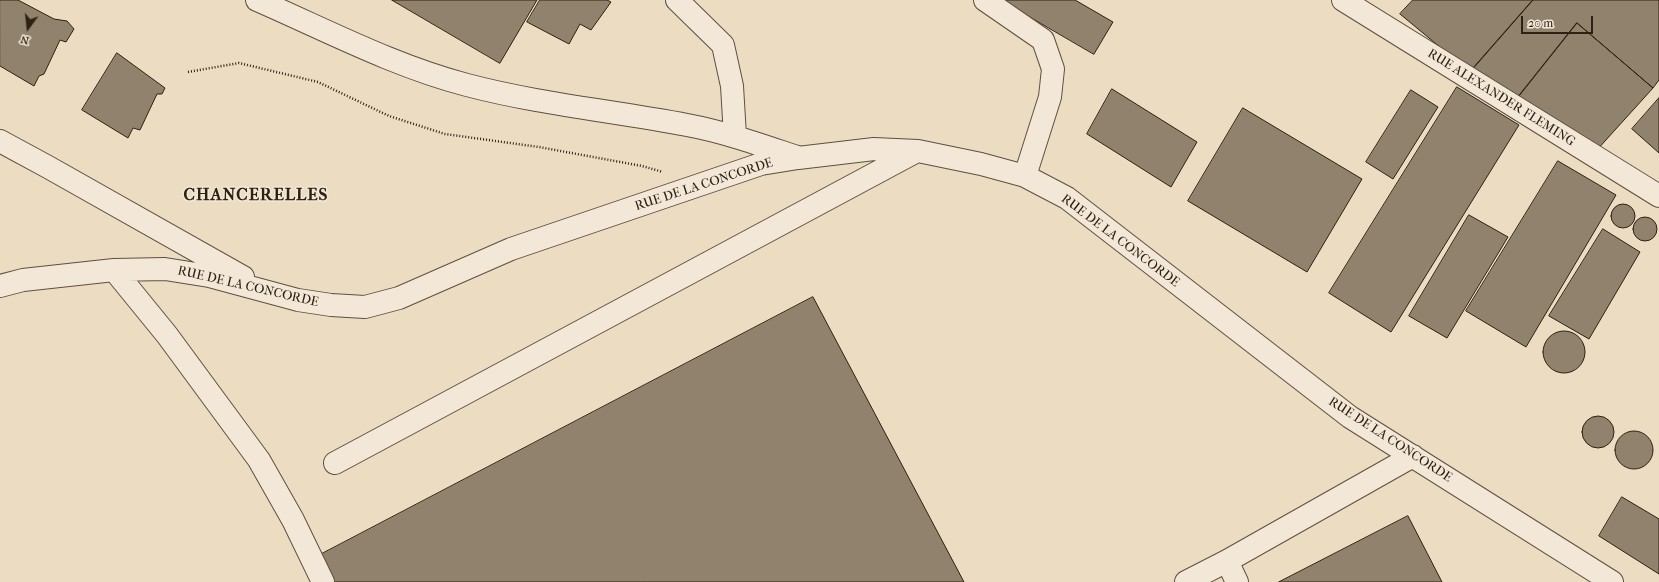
<!DOCTYPE html>
<html>
<head>
<meta charset="utf-8">
<style>
	body { margin:0 }
	#map { position:relative; width:1659px; height:582px; overflow:hidden; background:#ecdcc1; font-family:"IM FELL French Canon",serif }
	canvas { display:block }
	.north { position:absolute; left:8px; top:8px; width:40px; height:40px; -webkit-text-stroke:3px #f3e8d7; paint-order:stroke; rotate:195deg; font-size:11px; font-weight:700; line-height:16px; text-align:center; color:#2d2112 }
	.north::after { content:''; display:block; margin:auto; width:14px; height:18px; background:#2d2112; clip-path:polygon(50% 0,100% 100%,50% 72%,0 100%) }
	.scale { position:absolute; left:1521px; top:16px; width:72px; height:18px; box-sizing:border-box; border:2px solid #2d2112; border-top:0; padding-left:5px; font-size:12px; line-height:14px; white-space:nowrap; color:#2d2112; -webkit-text-stroke:3px #f3e8d7; paint-order:stroke }
</style>
</head>
<body>
<div id="map">
<canvas width="1659" height="582"></canvas>
<div class="north">N</div>
<div class="scale">20 m</div>
</div>
<script>
const g = document.querySelector('canvas').getContext('2d');
g.lineJoin = 'round';
function paint(path, color) {
  g.fillStyle = color;
  g.fill(path, 'evenodd');
}
function strokePath(path, color, width, dash) {
  g.strokeStyle = color;
  g.lineWidth = width;
  g.lineCap = dash ? 'butt' : 'round';
  g.setLineDash(dash || []);
  g.stroke(path);
}
function drawText(font, color, halo, rows, align = 'center') {
  g.font = font + ' "IM FELL French Canon",serif';
  g.lineWidth = 3;
  g.setLineDash([]);
  g.textBaseline = 'middle';
  g.strokeStyle = halo;
  g.fillStyle = color;
  for (const [text, x, y, turn = 0] of rows) {
    g.save();
    g.translate(x, y);
    g.rotate((+turn || 0) * Math.PI / 180);
    g.textAlign = isNaN(turn) ? turn : align;
    if (halo) g.strokeText(text, 0, 0);
    g.fillText(text, 0, 0);
    g.restore();
  }
}
const building = new Path2D(`
	M0,0H18L54,19L67,21L74,29L66,42L60,40L44,74L39,76L34,86L0,66Z
	M392,0H537L500,63Z
	M540,0H607L611,2L591,30L580,24L569,44L527,22Z
	M1001,0H1075L1113,22L1094,54Z
	M1413,0H1533L1470,72L1400,14Z
	M1533,0H1659V80L1653,88L1577,23L1515,101L1470,72Z
	M1577,23L1653,88L1596,151L1515,101Z
	M117,53L165,88L162,94H157L140,130L133,128L128,138L82,110Z
	M1457,87L1519,125L1391,332L1329,293Z
	M1112,89L1197,142L1171,187L1087,134Z
	M1411,90L1438,107L1393,179L1366,162Z
	M1659,98V153L1632,129Z
	M1243,108L1362,179L1307,272L1188,201Z
	M1558,161L1616,195L1526,347L1466,311Z
	M1611 216a12 12 0 1 1 24 0a12 12 0 1 1-24 0Z
	M1469,215L1508,237L1447,338L1409,316Z
	M1633 229a12 12 0 1 1 24 0a12 12 0 1 1-24 0Z
	M1603,229L1640,252L1589,339L1549,316Z
	M813,297L964,582H329L316,557Z
	M1543 352a21 21 0 1 1 42 0a21 21 0 1 1-42 0Z
	M1582 432a16 16 0 1 1 32 0a16 16 0 1 1-32 0Z
	M1615 450a19 19 0 1 1 38 0a19 19 0 1 1-38 0Z
	M1622,497L1659,519V574L1599,536Z
	M1408,516L1442,582H1279Z`);
const path = new Path2D(`
	M188,72L239,63L318,82L389,116L445,134L539,147L642,166L663,172`);
const minor = new Path2D(`
	M257,0C326,30 394,66 467,85C539,104 614,111 687,125C725,132 761,145 797,157
	M677,0L723,45L732,86L735,136
	M985,0L1043,40L1053,69L1050,97L1025,176
	M1343,0L1659,196
	M0,141L48,167L243,277
	M114,270L167,335L259,460L293,520L323,582
	M0,286L23,280L114,270L165,269L209,276L298,300L331,305L365,307L399,298L511,249L761,164L798,158L874,149L918,151L981,164L1025,176L1067,198L1350,417L1612,582
	M335,463L917,151
	M1227,561L1237,582
	M1186,582L1227,561L1413,456`);
const streetNames = [
	["RUE ALEXANDER FLEMING",1501,98,32],
	["RUE DE LA CONCORDE",704,185,-18],
	["RUE DE LA CONCORDE",1120,241,37],
	["RUE DE LA CONCORDE",248,287,13],
	["RUE DE LA CONCORDE",1390,440,33]
];
const districtNames = [
	["CHANCERELLES",256,196]
];
paint(building, '#90826d');
strokePath(building, '#2d2112', 1);
strokePath(minor, '#5d503e', 24);
strokePath(path, '#2d2112', 2.5, [1, 2]);
strokePath(minor, '#f3e8d7', 22);
drawText('13px', '#2d2112', '#f3e8d7', streetNames);
g.letterSpacing = '1px';
drawText('bold 17px', '#2d2112', '#f3e8d7', districtNames);
g.letterSpacing = '0px';
</script>
</body>
</html>
